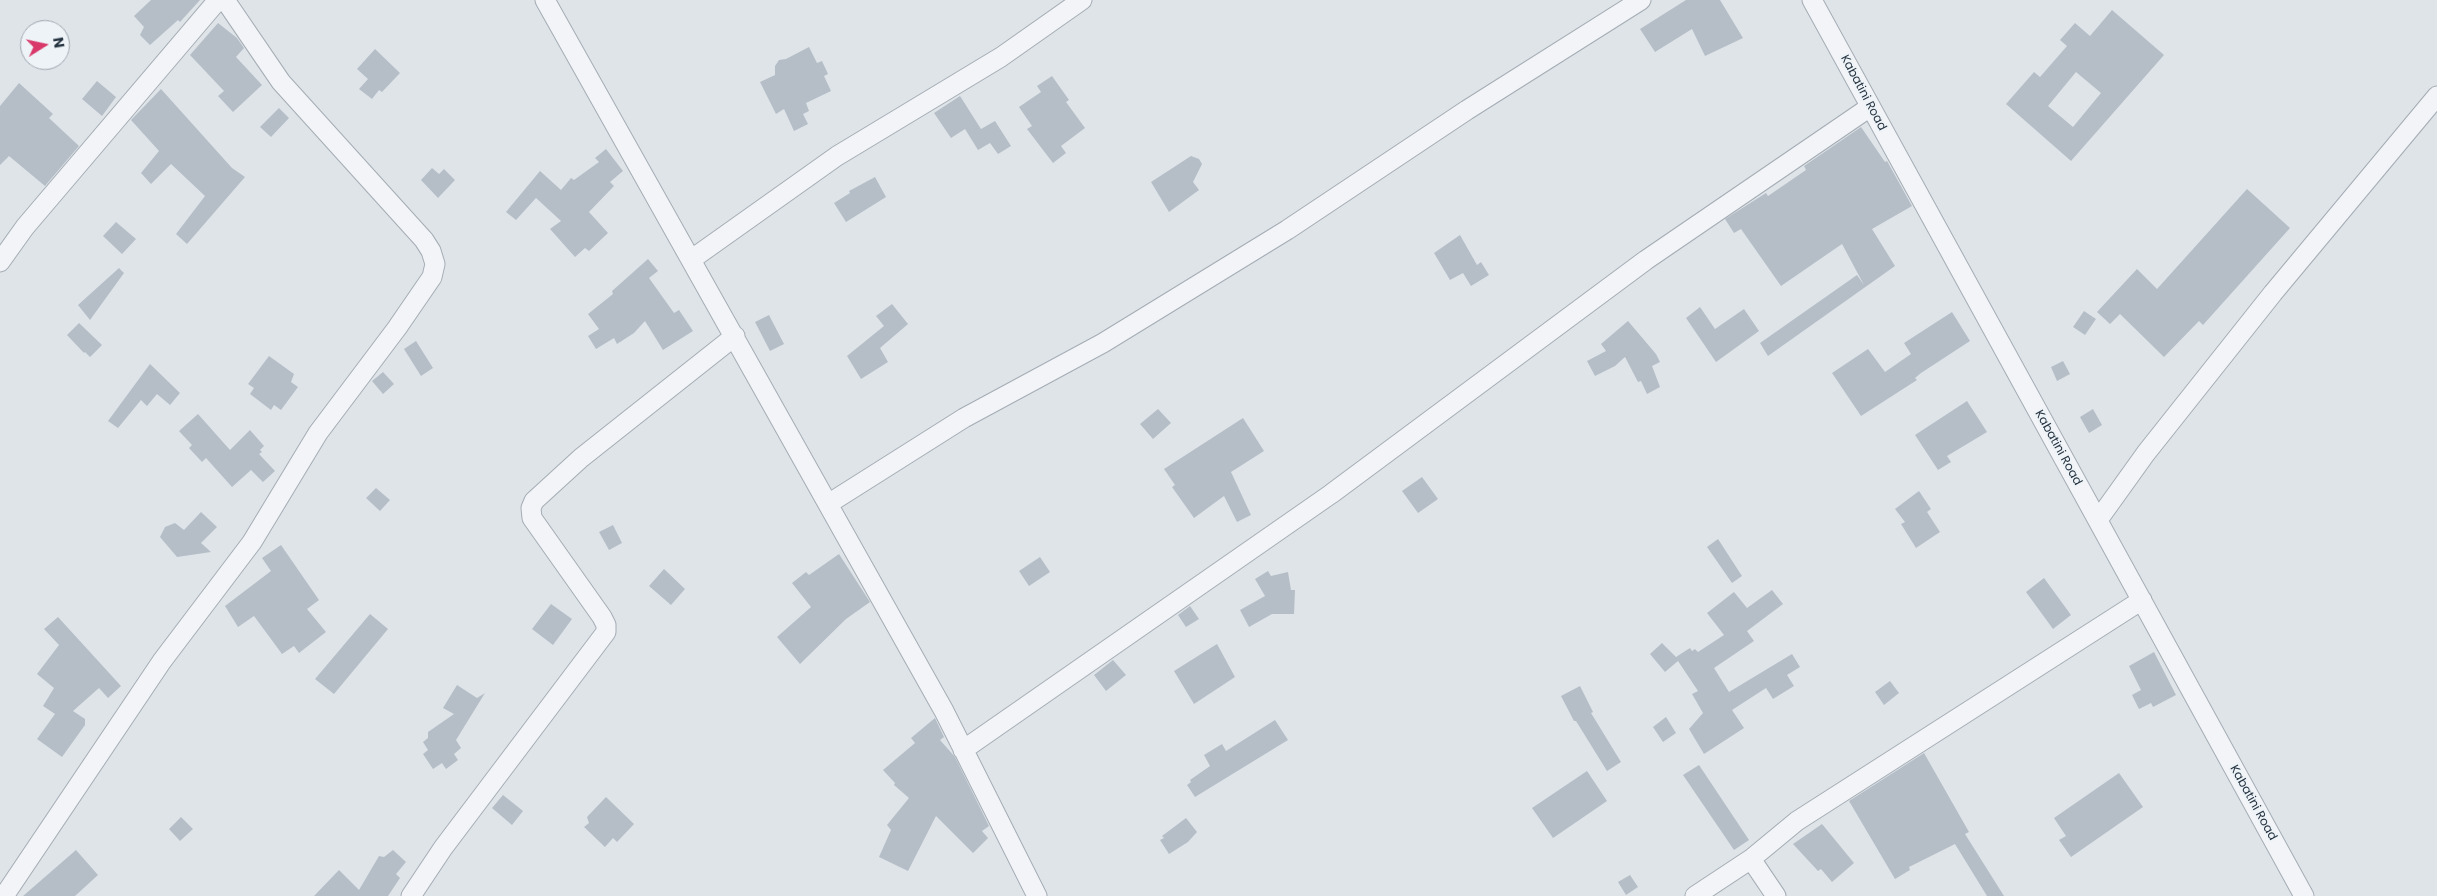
<!DOCTYPE html>
<html>
<head>
<meta charset="utf-8">
<style>
	body { margin:0 }
	#map { position:relative; width:2437px; height:896px; overflow:hidden; background:#dfe4e9; font-family:Poppins,sans-serif }
	canvas { display:block }
	.north { position:absolute; left:20px; top:20px; width:50px; height:50px; box-sizing:border-box; background:#eef3f7; border:1px solid #9ea7af; border-radius:50%; rotate:80deg; font-size:14px; font-weight:700; line-height:20px; text-align:center; color:#263442 }
	.north::after { content:''; display:block; margin:auto; width:18px; height:22px; background:#d9396a; clip-path:polygon(50% 0,100% 100%,50% 72%,0 100%) }
</style>
</head>
<body>
<div id="map">
<canvas width="2437" height="896"></canvas>
<div class="north">N</div>
</div>
<script>
const g = document.querySelector('canvas').getContext('2d');
g.lineJoin = 'round';
function paint(path, color) {
  g.fillStyle = color;
  g.fill(path, 'evenodd');
}
function strokePath(path, color, width, dash) {
  g.strokeStyle = color;
  g.lineWidth = width;
  g.lineCap = dash ? 'butt' : 'round';
  g.setLineDash(dash || []);
  g.stroke(path);
}
function drawText(font, color, halo, rows, align = 'center') {
  g.font = font + ' Poppins,sans-serif';
  g.lineWidth = 4;
  g.setLineDash([]);
  g.textBaseline = 'middle';
  g.strokeStyle = halo;
  g.fillStyle = color;
  for (const [text, x, y, turn = 0] of rows) {
    g.save();
    g.translate(x, y);
    g.rotate((+turn || 0) * Math.PI / 180);
    g.textAlign = isNaN(turn) ? turn : align;
    if (halo) g.strokeText(text, 0, 0);
    g.fillText(text, 0, 0);
    g.restore();
  }
}
const building = new Path2D(`
	M151,0H200L180,22L178,20L150,45L140,35L144,27L134,16Z
	M1686,0H1720L1743,38L1705,56L1692,29L1655,52L1640,29Z
	M2112,10L2164,55L2071,161L2006,104L2034,72L2040,77L2067,46L2060,40L2075,23L2090,36ZM2076,72L2101,93L2073,127L2048,106Z
	M218,23L237,38L244,48L236,57L262,85L233,112L218,96L224,91L190,55Z
	M809,47L817,63L822,61L828,74L824,76L831,91L806,103L809,111L803,114L808,124L794,131L784,109L776,114L760,82L775,75V66L779,60L786,59Z
	M375,49L400,73L382,92L379,90L372,99L359,89L368,79L357,69Z
	M1052,76L1069,100L1066,102L1085,128L1061,146L1066,153L1053,163L1027,129L1032,126L1019,107L1041,92L1037,86Z
	M97,81L116,97L102,116L82,99Z
	M19,83L53,114L49,118L79,146L45,186L9,156L0,165V106Z
	M161,89L232,168L245,177L187,244L176,234L205,196L171,164L151,184L141,173L159,151L131,120Z
	M960,96L981,129L995,121L1011,146L998,154L990,143L978,150L965,129L951,138L934,113Z
	M279,108L289,118L271,137L260,127Z
	M1861,127L1885,162L1887,161L1912,206L1872,229L1895,266L1768,356L1760,343L1857,275L1864,285L1842,244L1781,286L1741,229L1734,233L1725,219L1766,193L1768,196L1806,170L1804,166Z
	M606,149L623,171L610,182L614,186L589,212L608,233L589,251L585,248L575,257L550,229L561,221L536,198L516,220L506,212L540,171L561,190L571,178L574,180L599,162L595,158Z
	M1191,156L1199,159L1202,164L1193,182L1199,190L1169,212L1151,182Z
	M432,168L439,174L444,169L455,180L438,198L421,180Z
	M875,177L886,197L846,222L834,203L850,193L849,191Z
	M2247,189L2290,228L2203,325L2199,321L2164,357L2120,314L2110,324L2097,312L2137,269L2157,289Z
	M116,222L136,239L122,254L103,236Z
	M1460,235L1477,265L1481,262L1489,275L1471,286L1463,273L1450,280L1434,253Z
	M648,259L658,271L649,278L674,313L679,310L693,331L663,350L645,321L634,333L617,344L614,338L596,349L588,336L599,329L588,314L613,294L612,291Z
	M119,268L124,273L90,320L78,305Z
	M892,304L908,324L880,348L888,362L861,379L847,356L884,326L876,316Z
	M1700,307L1715,329L1744,309L1759,331L1716,362L1686,318Z
	M2084,311L2096,319L2085,335L2073,327Z
	M1952,312L1970,341L1921,373L1915,378L1917,380L1861,416L1832,373L1868,349L1885,372L1911,354L1904,343Z
	M769,315L784,344L770,351L755,322Z
	M1628,321L1656,354L1660,362L1652,366L1660,387L1647,394L1641,381L1638,382L1625,357L1615,366L1595,376L1587,361L1606,351L1601,344Z
	M79,323L102,345L90,357L85,352L84,353L67,335Z
	M416,341L433,368L421,376L404,349Z
	M269,356L294,374L291,382L298,387L281,410L274,405L271,410L250,394L254,388L248,384Z
	M2063,361L2070,374L2057,381L2051,367Z
	M150,364L180,393L170,405L157,394L147,406L141,400L118,428L108,421Z
	M383,372L394,384L383,394L372,381Z
	M1967,401L1987,432L1947,456L1951,462L1938,470L1915,435Z
	M1158,409L1171,423L1153,439L1140,424Z
	M2093,409L2102,425L2089,433L2080,417Z
	M198,414L230,450L250,430L264,446L260,450L262,452L259,454L275,471L263,482L251,470L232,487L206,458L202,462L189,448L192,445L179,431Z
	M1243,418L1264,451L1231,472L1251,515L1237,522L1224,496L1194,518L1172,487L1175,485L1164,469Z
	M1422,477L1438,499L1418,513L1402,491Z
	M376,488L390,500L380,511L366,498Z
	M1919,491L1931,509L1927,512L1940,532L1916,548L1901,524L1905,522L1895,509Z
	M201,512L217,527L201,543L211,552L177,557L160,537L165,527L175,523L184,530Z
	M613,525L622,543L609,550L599,532Z
	M1718,539L1742,576L1732,583L1707,547Z
	M281,545L319,600L307,609L326,632L299,653L294,646L282,654L254,616L238,627L225,606L271,571L262,558Z
	M839,554L870,602L846,619L800,664L777,637L811,607L792,583L806,572L809,575Z
	M1040,557L1050,572L1029,586L1019,571Z
	M664,569L685,589L671,605L649,586Z
	M1268,571L1271,576L1288,572L1291,590H1295L1294,614H1272L1249,627L1240,610L1265,596L1255,579Z
	M2044,578L2071,615L2053,629L2026,592Z
	M1772,590L1783,604L1747,631L1754,641L1714,668L1729,692L1792,654L1800,667L1787,675L1794,686L1773,699L1766,688L1732,710L1744,728L1704,754L1689,729L1703,713L1692,694L1698,691L1678,661L1665,672L1650,654L1662,643L1676,657L1690,648L1692,651L1695,649L1698,652L1724,635L1707,613L1734,592L1747,608Z
	M551,604L572,619L553,645L532,629Z
	M1190,606L1199,619L1186,627L1178,615Z
	M370,614L388,629L334,694L315,679Z
	M58,617L121,686L108,698L99,688L73,711L85,719V725L62,757L37,739L55,714L43,706L54,688L37,674L59,645L44,629Z
	M1217,644L1235,677L1194,704L1174,671Z
	M2154,652L2176,695L2153,707L2151,703L2139,709L2132,695L2141,690L2129,666Z
	M1113,660L1126,675L1106,691L1094,675Z
	M1890,681L1899,693L1884,705L1875,692Z
	M457,685L477,698L485,693L456,740L461,748L454,754L458,760L446,769L442,763L433,769L423,754L428,750L423,742L428,738V732L454,714L443,708Z
	M1580,686L1593,712L1591,713L1621,762L1607,771L1576,721H1574L1561,696Z
	M1666,717L1676,733L1663,742L1653,727Z
	M935,718L944,737L940,740L955,757L989,826L982,831L988,838L973,853L936,816L908,871L879,857L891,830L887,825L909,798L894,785L895,783L883,770L915,743L911,738Z
	M1275,720L1288,740L1195,797L1187,785L1191,782L1190,780L1210,766L1204,755L1222,744L1226,751Z
	M1924,753L1969,832L1965,834L2004,896H1987L1955,844L1909,867L1910,870L1895,879L1849,801Z
	M1699,765L1749,840L1734,850L1683,775Z
	M1587,771L1607,801L1553,838L1532,808Z
	M2119,773L2143,807L2071,857L2059,840L2066,836L2054,818Z
	M503,795L523,811L512,825L492,808Z
	M606,797L634,824L617,842L613,838L605,847L584,827L589,823L587,817Z
	M181,817L193,829L180,841L169,829Z
	M1186,818L1197,832L1188,842L1169,854L1160,840L1164,838L1162,836Z
	M1822,824L1854,863L1832,882L1821,869L1818,871L1793,844Z
	M76,850L98,875L75,896H23Z
	M393,850L406,862L396,874L400,878L388,896H314L339,870L359,890L379,856L384,857Z
	M1630,875L1638,887L1626,895L1618,882Z`);
const minor = new Path2D(`
	M545,0L944,711L1037,896
	M1812,0L2304,896
	M692,259L837,156L1001,57L1082,0
	M0,262L25,227L218,0
	M828,504L964,418L1103,343L1287,230L1467,110L1641,0
	M2098,520L2146,453L2273,293L2437,96
	M963,750L1331,494L1646,260L1870,107
	M1751,859L1776,896
	M4,896L162,661L252,542L318,433L397,328L432,277L435,264L431,251L424,240L281,82L225,0
	M411,896L443,848L606,632V625L602,617L532,518L531,508L534,501L581,458L735,336
	M1695,896L1751,859L1797,821L2142,600`);
const streetNames = [
	["Kabatini Road",1863,93,62],
	["Kabatini Road",2058,448,61],
	["Kabatini Road",2253,803,61]
];
paint(building, '#b5bec7');
strokePath(minor, '#a4acb4', 21);
strokePath(minor, '#f2f4f7', 19);
drawText('12px', '#263442', '#eef3f7', streetNames);
</script>
</body>
</html>
